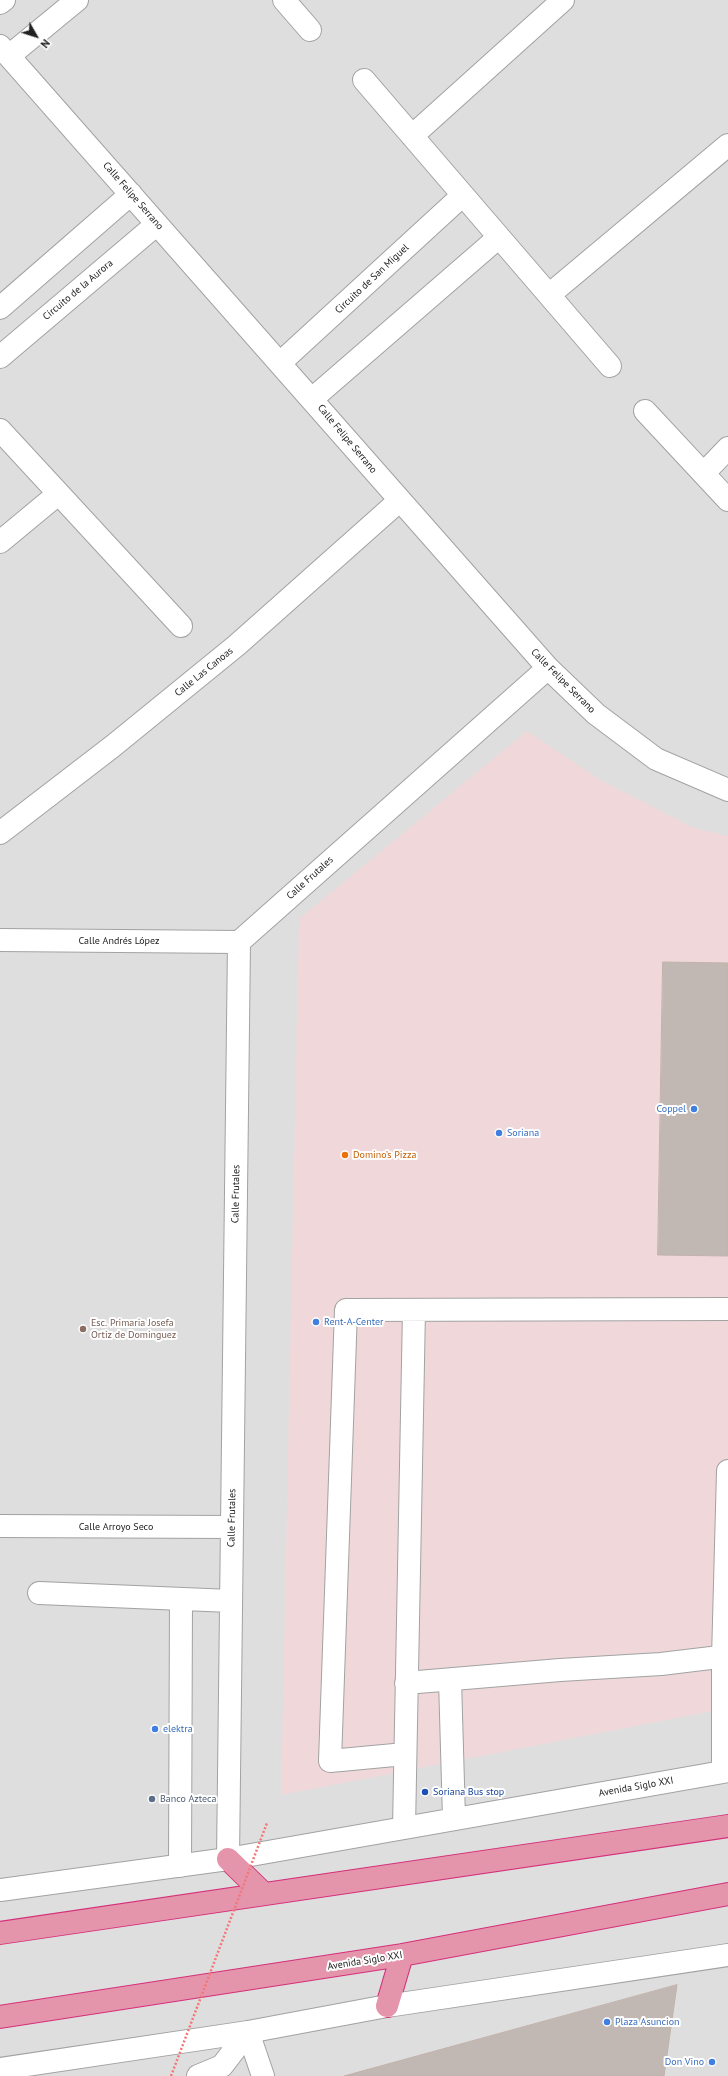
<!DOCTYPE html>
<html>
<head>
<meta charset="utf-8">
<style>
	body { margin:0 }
	#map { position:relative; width:728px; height:2076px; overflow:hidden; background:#f1ede8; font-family:"PT Sans",sans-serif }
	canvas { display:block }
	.north { position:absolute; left:16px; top:16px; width:40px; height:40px; -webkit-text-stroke:3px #fff; paint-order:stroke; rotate:129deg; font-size:11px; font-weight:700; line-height:16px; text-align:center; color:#212121 }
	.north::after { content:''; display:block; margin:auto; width:14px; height:18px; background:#212121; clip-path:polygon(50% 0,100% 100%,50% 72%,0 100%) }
</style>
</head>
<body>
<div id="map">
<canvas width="728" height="2076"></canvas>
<div class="north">N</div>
</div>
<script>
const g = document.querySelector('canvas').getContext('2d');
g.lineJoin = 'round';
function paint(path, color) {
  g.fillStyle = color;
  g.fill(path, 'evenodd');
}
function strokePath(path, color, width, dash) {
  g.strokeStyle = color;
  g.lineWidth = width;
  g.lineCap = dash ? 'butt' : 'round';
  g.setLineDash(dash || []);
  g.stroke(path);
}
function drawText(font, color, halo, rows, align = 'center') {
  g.font = font + ' "PT Sans",sans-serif';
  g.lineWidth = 4;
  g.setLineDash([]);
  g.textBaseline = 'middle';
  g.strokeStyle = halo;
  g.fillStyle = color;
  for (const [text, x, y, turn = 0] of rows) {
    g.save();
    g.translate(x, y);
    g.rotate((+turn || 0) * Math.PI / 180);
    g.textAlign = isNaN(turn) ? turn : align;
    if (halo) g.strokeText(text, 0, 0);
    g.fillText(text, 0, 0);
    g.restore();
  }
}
const residential = new Path2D(`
	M0,0H728V2076H0Z`);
const commercial = new Path2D(`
	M527,731L602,781L694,828L728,836V1708L281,1795L299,919Z`);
const building = new Path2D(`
	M663,962L728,963V1256L658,1255Z
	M677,1985L664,2076H344L406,2059Z`);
const minor = new Path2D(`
	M284,0L310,30
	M0,3L4,0
	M0,46L548,668L596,714L656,759L728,790
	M9,56L77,0
	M364,80L610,366
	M412,136L563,0
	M549,295L728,145
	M0,308L131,194
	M0,357L157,224
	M280,363L463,195
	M312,399L499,237
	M645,411L728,500
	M0,430L181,626
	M704,473L728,448
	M0,542L58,494
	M0,833L113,746L237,645L399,501
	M0,940L239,942
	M0,1526L232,1527
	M39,1593L231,1601
	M450,1680L454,1818
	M406,1683L560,1670L661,1664L728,1656
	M405,1754L330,1761L346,1310L728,1309
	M723,1772V1658L728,1471
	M404,1828L414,1310
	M228,1859L239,942L548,668
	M180,1866L181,1599
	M0,1890L228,1859L728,1771
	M248,2032L263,2076
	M0,2069L248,2032L387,2006L728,1955
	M198,2076L222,2066L248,2032`);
const highway = new Path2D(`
	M228,1859L264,1894
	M0,1933L728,1826
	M387,2006L402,1955
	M0,2017L402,1955L728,1894`);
const pathBridge = new Path2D(`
	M171,2076L267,1823`);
const markers = [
	[694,1109,4,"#3f7fe0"],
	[499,1133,4,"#3f7fe0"],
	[345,1155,4,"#e8710a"],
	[316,1322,4,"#3f7fe0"],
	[83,1329,4,"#8d6e63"],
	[155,1729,4,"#3f7fe0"],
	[425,1792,4,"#1a4fb4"],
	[152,1799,4,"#5c6f8a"],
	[607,2022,4,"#3f7fe0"],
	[712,2062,4,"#3f7fe0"]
];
const streetNames = [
	["Calle Felipe Serrano",133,196,49],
	["Circuito de San Miguel",372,279,-43],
	["Circuito de la Aurora",78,290,-40],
	["Calle Felipe Serrano",347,439,50],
	["Calle Las Canoas",204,672,-39],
	["Calle Felipe Serrano",563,681,45],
	["Calle Frutales",310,878,-42],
	["Calle Andrés López",119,941],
	["Calle Frutales",236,1194,-89],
	["Calle Frutales",232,1518,-89],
	["Calle Arroyo Seco",116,1527],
	["Avenida Siglo XXI",636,1787,-10],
	["Avenida Siglo XXI",365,1961,-9]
];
const shopNames = [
	["Coppel",686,1109,"right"],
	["Soriana",507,1133],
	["Rent-A-Center",324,1322],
	["elektra",163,1729],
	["Plaza Asuncion",615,2022],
	["Don Vino",704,2062,"right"]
];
const foodNames = [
	["Domino’s Pizza",353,1155]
];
const educationNames = [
	["Esc. Primaria Josefa",91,1323],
	["Ortiz de Dominguez",91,1335]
];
const transitNames = [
	["Soriana Bus stop",433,1792]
];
const serviceNames = [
	["Banco Azteca",160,1799]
];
paint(residential, '#dfdede');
paint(commercial, '#f0d8da');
paint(building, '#c1b8b4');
strokePath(building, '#c2b2ab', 1);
strokePath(minor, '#a2a2a2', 24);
strokePath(highway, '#d43079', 24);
strokePath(minor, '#fff', 22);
strokePath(highway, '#e494ab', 22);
strokePath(pathBridge, '#f47676', 2.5, [2, 2]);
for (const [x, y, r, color] of markers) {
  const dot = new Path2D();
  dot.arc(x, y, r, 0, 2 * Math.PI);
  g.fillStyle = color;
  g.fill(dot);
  strokePath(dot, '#fff', 1.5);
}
drawText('10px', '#212121', '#fff', streetNames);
drawText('10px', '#366cbe', '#fff', shopNames, 'left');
drawText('10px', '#c56008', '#fff', foodNames, 'left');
drawText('10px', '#785e54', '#fff', educationNames, 'left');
drawText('10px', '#164399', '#fff', transitNames, 'left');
drawText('10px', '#4e5e75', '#fff', serviceNames, 'left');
</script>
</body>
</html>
